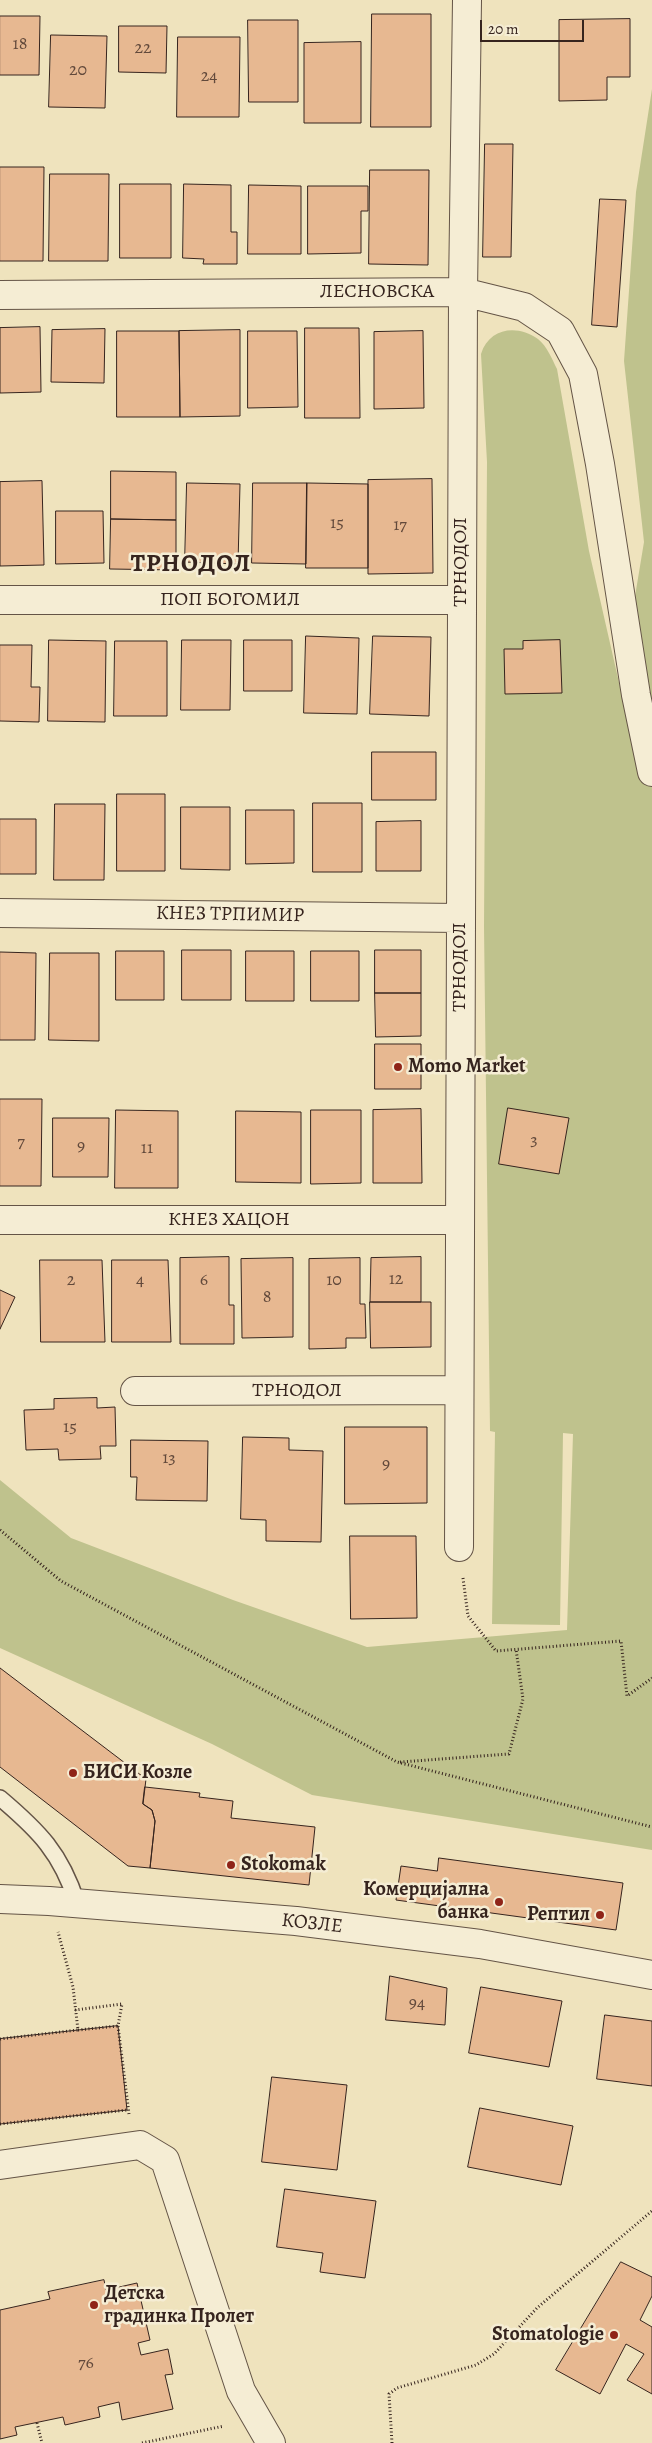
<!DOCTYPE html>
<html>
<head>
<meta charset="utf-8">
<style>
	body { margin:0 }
	#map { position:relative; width:652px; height:2443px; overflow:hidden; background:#efe3bd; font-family:Alegreya,serif }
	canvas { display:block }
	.scale { position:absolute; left:480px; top:20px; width:104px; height:22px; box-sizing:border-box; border:2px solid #36241e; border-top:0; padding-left:6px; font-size:15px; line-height:18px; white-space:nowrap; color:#36241e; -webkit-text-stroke:4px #f5edd4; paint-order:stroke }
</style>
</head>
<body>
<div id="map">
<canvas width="652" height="2443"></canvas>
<div class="scale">20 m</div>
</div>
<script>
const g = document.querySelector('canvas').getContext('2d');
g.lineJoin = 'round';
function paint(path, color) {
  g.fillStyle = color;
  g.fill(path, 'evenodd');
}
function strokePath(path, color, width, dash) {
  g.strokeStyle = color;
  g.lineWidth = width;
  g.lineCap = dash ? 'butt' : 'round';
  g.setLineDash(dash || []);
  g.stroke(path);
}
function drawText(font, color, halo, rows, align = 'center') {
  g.font = font + ' Alegreya,serif';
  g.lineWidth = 5;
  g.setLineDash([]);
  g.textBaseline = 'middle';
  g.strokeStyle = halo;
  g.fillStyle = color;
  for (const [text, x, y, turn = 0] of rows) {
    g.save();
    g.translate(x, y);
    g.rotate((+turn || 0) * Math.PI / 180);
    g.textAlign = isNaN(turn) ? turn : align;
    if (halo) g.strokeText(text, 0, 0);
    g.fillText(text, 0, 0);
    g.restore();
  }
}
const green = new Path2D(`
	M652,89V1850L312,1795L212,1744L0,1648V1480L71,1538L233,1600L367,1647L567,1630L573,1434L563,1433L560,1625L492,1624L495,1432L490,1431L484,926L487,462L481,354C489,328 517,324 538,339C547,346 552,359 557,369L589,551L620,687L644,542L624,361L636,192Z`);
const building = new Path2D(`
	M372,14H431V127H371Z
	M0,16H40L39,75H0Z
	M630,19V77H607V100L559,101V20Z
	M248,20H298V102H249Z
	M119,26H167L166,73L119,72Z
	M51,35L107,36L105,108L49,107Z
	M178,37H240L239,117H177Z
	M361,42V123H304V43Z
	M485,144H513L511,257H483Z
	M0,167H44L43,261H0Z
	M370,170H429L428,265L369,264Z
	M50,174H109L108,261H49Z
	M120,184H171V258H120Z
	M184,184L231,185V232H237V264H203L204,259L183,258Z
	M249,185L301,186V254H248Z
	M308,186H368V211H361V253L308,254Z
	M600,199L626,200L617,327L592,325Z
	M40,327L41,392L0,393V328Z
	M305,328H359L360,418H305Z
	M105,329L104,383L51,382L52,330Z
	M240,330V416L180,417L179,331Z
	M117,331H179L180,417H117Z
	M248,331H297L298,407L248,408Z
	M423,331L424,408L374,409V332Z
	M111,471L176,472V520L111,519Z
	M432,479L433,573L368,574V480Z
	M42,481L44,565L0,566V482Z
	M187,483L240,484L238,564L185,562Z
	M253,483H307L306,564L252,563Z
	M307,483L368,484V568H306Z
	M56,511H103L104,563L56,564Z
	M111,519L176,520V570L110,569Z
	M306,636L359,638L357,714L304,713Z
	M373,636L431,637L429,716L370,714Z
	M49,640L106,641L105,722L48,721Z
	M182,640H231L230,710H181Z
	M244,640H292V691H244Z
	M560,640L562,693L505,694L504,649H523V641Z
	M115,641H167V716H114Z
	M0,645H32L31,687H40L39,722L0,721Z
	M372,752H436V800H372Z
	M117,794H165V871H117Z
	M313,803H362V872H313Z
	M55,804H105L104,880H54Z
	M181,807H230V870L181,869Z
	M246,810H294V863L246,864Z
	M0,819H36V874H0Z
	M421,821V871H376V822Z
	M182,950H231V1000H182Z
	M375,950H421V993H375Z
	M116,951H164V1000H116Z
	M246,951H294V1001H246Z
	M311,951H359V1001H311Z
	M0,952L36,953L35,1040H0Z
	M50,953H99V1041L49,1040Z
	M375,993H421V1036L376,1037Z
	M375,1044H421V1089H375Z
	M0,1099H42L41,1186H0Z
	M508,1108L569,1118L559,1174L499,1164Z
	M421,1109L422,1183H373V1110Z
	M116,1110L178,1111V1188H115Z
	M311,1110H361V1183L311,1184Z
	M236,1111L301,1112V1183L236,1182Z
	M53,1118H109L108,1177H53Z
	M229,1257V1305H234V1344H180V1258Z
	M421,1257V1302H370L371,1258Z
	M293,1258V1337L242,1338L241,1259Z
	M360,1258V1304H365L366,1338H346V1348L309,1349V1259Z
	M40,1260H102L105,1342H41Z
	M112,1260H168L171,1342H112Z
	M0,1290L15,1297L0,1329Z
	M370,1302H431V1347L371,1348Z
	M97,1398V1408L115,1407L116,1446H100L101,1459L59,1460L58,1449L26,1450L24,1410L54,1409V1399Z
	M345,1427H427V1503L345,1504Z
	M243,1437L289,1438V1450L323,1451L321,1542L266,1541V1520L241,1519Z
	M131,1440L208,1441L207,1501L136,1500L137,1477H131Z
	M350,1536H416L417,1618L351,1619Z
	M0,1668L146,1779L143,1804L152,1810L155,1821L150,1868L128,1866L0,1767Z
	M145,1787L200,1793L199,1797L233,1801L231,1818L315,1827L309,1885L150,1868L155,1821L152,1810L143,1804Z
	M439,1858L623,1883L616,1930L396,1900L401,1866L437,1871Z
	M390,1976L447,1988L445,2025L386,2020Z
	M481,1987L562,2001L549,2067L469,2053Z
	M605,2015L652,2021V2086L597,2079Z
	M118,2026L127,2110L0,2124V2039Z
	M272,2077L347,2085L337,2170L262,2162Z
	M480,2108L573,2126L561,2185L468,2167Z
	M285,2189L376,2201L365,2278L320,2272L323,2253L277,2247Z
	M621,2262L652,2277V2296L640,2320L652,2327V2394L627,2380L644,2354L626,2344L600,2394L556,2370Z
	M104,2280L106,2290L137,2283L150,2340L138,2343L141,2355L168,2349L173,2374L165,2375L173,2409L122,2420L119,2402L98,2407L100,2417L65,2425L63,2417L15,2427L17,2435L0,2439V2310L50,2299L48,2292Z`);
const path = new Path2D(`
	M0,1530L61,1581L397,1762L652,1827
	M463,1578L468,1616L496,1651L621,1641L627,1696L652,1678
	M400,1762L509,1754L523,1699L516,1649
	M75,2010L122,2004L118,2026L129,2114
	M78,2030L118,2026
	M0,2039L78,2030L73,1987L58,1932
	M0,2124L127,2110
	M37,2423L42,2443
	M142,2443L224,2426
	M392,2443L389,2394L397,2388L476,2365L494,2354L537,2308L652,2211`);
const service = new Path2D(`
	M0,1798C39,1831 61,1853 77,1903`);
const minor = new Path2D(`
	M0,295L463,292L467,0
	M0,600H461
	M0,913L460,918
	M0,1220H459
	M135,1391L459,1390
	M459,1547L463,292L524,307L560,331L583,374L600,464L636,695L652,772
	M0,1899L49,1901L296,1921L480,1944L652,1975
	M0,2165L140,2145L165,2160L241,2391L271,2443`);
const markers = [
	[398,1067,5,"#8f2418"],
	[73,1773,5,"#8f2418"],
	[231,1865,5,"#8f2418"],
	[499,1902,5,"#8f2418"],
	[600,1915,5,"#8f2418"],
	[94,2305,5,"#8f2418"],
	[614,2335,5,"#8f2418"]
];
const numberNames = [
	["18",20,45],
	["22",143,49],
	["20",78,71],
	["24",209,77],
	["15",337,524],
	["17",400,526],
	["3",534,1141],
	["7",21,1143],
	["9",81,1147],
	["11",147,1149],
	["12",396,1280],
	["2",71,1281],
	["4",140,1281],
	["6",204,1281],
	["10",334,1281],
	["8",267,1298],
	["15",70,1428],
	["13",169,1459],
	["9",386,1465],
	["94",417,2004],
	["76",86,2364]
];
const streetNames = [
	["ЛЕСНОВСКА",377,292],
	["ТРНОДОЛ",461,562,-90],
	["ПОП БОГОМИЛ",230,600],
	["КНЕЗ ТРПИМИР",230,915,1],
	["ТРНОДОЛ",460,967,-90],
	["КНЕЗ ХАЦОН",229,1220],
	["ТРНОДОЛ",297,1391],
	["КОЗЛЕ",312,1924,6]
];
const poiNames = [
	["Momo Market",408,1067],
	["БИСИ Козле",83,1773],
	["Stokomak",241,1865],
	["Комерцијална",489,1890,"right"],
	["банка",489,1913,"right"],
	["Рептил",590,1915,"right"],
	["Детска",104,2294],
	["градинка Пролет",104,2317],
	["Stomatologie",604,2335,"right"]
];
const districtNames = [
	["ТРНОДОЛ",191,565]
];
paint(green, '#bfc28d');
paint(building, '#e7b891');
strokePath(building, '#36241e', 1);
strokePath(service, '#645446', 18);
strokePath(minor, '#645446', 30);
strokePath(path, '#36241e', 3, [1, 2.5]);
strokePath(service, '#f5edd4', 15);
strokePath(minor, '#f5edd4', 28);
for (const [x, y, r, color] of markers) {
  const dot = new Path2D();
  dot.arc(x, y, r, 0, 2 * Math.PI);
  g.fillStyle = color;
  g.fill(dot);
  strokePath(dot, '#f5edd4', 2);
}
drawText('18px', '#62493b', null, numberNames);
drawText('20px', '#36241e', '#f5edd4', streetNames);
drawText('bold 20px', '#36241e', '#f5edd4', poiNames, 'left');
g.letterSpacing = '1px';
drawText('bold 25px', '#36241e', '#f5edd4', districtNames);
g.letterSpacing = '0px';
</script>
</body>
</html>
